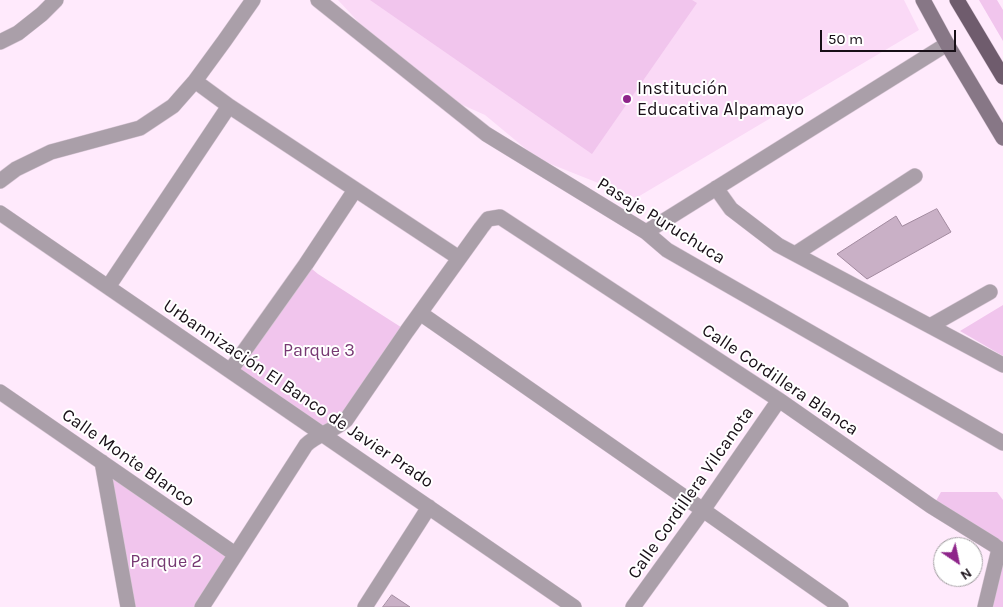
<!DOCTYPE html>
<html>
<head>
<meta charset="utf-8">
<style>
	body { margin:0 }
	#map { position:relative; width:1003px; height:607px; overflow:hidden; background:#ffeafc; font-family:Karla,sans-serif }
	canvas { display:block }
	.north { position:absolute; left:933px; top:537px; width:50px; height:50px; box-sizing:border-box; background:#fff; border:1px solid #a39fa2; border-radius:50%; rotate:146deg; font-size:14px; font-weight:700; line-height:20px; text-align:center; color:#180f17 }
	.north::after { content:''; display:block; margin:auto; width:18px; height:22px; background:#8e258a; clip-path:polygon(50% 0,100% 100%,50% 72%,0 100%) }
	.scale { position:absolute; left:820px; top:30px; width:136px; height:22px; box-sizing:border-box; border:2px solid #180f17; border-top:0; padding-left:6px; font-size:15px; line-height:18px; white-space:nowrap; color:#180f17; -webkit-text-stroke:4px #fff; paint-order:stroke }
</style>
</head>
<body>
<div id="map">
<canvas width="1003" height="607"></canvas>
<div class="north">N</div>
<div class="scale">50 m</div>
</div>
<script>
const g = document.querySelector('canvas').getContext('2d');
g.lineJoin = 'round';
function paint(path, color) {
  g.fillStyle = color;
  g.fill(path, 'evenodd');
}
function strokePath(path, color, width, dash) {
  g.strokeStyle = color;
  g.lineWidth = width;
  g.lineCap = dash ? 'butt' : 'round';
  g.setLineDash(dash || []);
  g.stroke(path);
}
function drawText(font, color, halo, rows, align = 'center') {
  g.font = font + ' Karla,sans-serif';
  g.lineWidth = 4;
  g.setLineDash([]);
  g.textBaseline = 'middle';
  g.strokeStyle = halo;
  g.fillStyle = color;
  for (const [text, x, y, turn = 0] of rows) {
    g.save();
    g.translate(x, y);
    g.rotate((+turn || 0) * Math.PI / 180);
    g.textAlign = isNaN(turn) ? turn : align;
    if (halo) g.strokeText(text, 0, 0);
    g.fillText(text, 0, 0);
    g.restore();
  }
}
const built = new Path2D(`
	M338,0H904L919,30L636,198L538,159L485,115L416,84Z`);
const green = new Path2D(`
	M370,0H692L697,3L592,154Z
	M979,0H997L1003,10V41Z
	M306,264L318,274L407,331L346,420L322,434L230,371Z
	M1003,305V356L960,331Z
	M102,462L233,554L202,607H129Z
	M941,492H997L1003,500V607H985L997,550L933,506Z`);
const building = new Path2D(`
	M937,209L951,232L867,279L837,254L896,216L902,226Z
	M392,595L410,607H383Z`);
const street = new Path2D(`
	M318,0L486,134L646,232L667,250L1003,443
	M0,42L18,33L42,14L56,0
	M195,81L229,106L459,258
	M0,181L16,169L51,152L140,128L173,106L195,81L225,40L253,0
	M716,188L731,209L778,245L1003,365
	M0,213L574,607
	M646,232L947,44
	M795,254L915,176
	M108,287L229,106
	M420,313L703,510L841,607
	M930,326L990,292
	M230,371L306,264L355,190
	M0,392L235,554
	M102,462L128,607
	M202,607L306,445C317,434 334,431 346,420L407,331L481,228L488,219L500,217L779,400L931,506L994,545L999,549L985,607
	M365,607L429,507
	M633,607L703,510L779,400`);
const secondary = new Path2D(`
	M923,0L947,44L1003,138`);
const primary = new Path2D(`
	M957,0L1003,77`);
const markers = [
	[627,99,5,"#8e258a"]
];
const poiNames = [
	["Institución",637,89],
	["Educativa Alpamayo",637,110]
];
const streetNames = [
	["Pasaje Puruchuca",661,221,32],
	["Calle Cordillera Blanca",780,380,34],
	["Urbannización El Banco de Javier Prado",298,394,34],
	["Calle Monte Blanco",128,458,35],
	["Calle Cordillera Vilcanota",691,493,-55]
];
const parkNames = [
	["Parque 3",319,351],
	["Parque 2",166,562]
];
paint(built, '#fad9f6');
paint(green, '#f1c5ed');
paint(building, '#c9b0c6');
strokePath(building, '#a28a9f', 1);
strokePath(street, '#dac7d7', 16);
strokePath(secondary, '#dac7d7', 16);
strokePath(primary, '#dac7d7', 16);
strokePath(street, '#aa9fa9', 15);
strokePath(secondary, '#877786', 15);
strokePath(primary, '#6f5c6d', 15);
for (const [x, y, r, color] of markers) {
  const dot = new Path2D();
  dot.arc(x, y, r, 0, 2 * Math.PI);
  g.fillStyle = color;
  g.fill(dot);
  strokePath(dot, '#fff', 2);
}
drawText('18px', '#180f17', '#fff', poiNames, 'left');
drawText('18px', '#180f17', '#fff', streetNames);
drawText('18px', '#773973', '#fff', parkNames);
</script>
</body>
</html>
